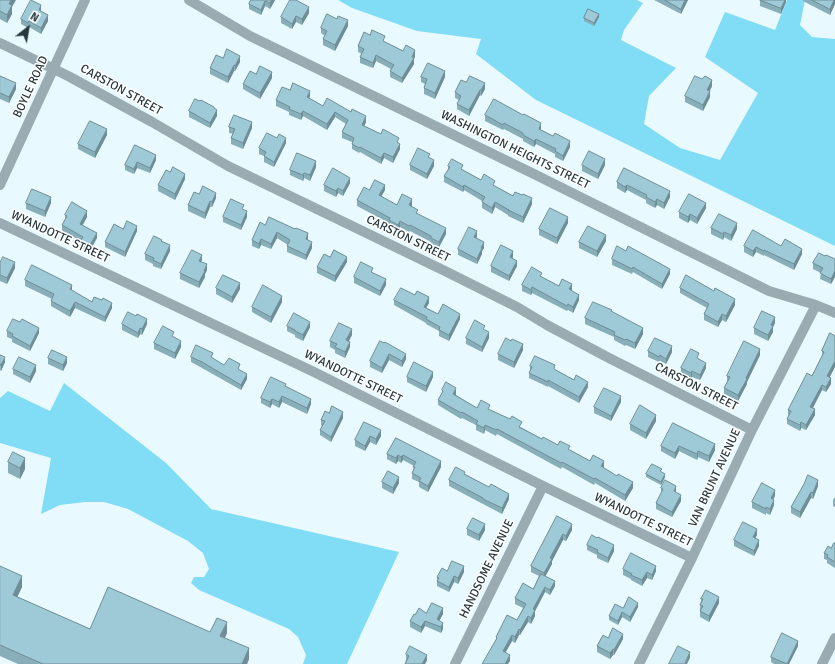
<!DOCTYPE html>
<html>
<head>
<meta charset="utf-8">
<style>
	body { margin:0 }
	#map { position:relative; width:835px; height:664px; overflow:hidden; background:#e8faff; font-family:Signika,sans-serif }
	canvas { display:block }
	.north { position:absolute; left:8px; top:8px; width:40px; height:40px; -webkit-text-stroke:3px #fff; paint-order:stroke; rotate:31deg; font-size:11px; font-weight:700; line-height:16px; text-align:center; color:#26383d }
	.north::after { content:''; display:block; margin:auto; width:14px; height:18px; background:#26383d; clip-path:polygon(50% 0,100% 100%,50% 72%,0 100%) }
</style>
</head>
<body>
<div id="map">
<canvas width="835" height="664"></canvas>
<div class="north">N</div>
</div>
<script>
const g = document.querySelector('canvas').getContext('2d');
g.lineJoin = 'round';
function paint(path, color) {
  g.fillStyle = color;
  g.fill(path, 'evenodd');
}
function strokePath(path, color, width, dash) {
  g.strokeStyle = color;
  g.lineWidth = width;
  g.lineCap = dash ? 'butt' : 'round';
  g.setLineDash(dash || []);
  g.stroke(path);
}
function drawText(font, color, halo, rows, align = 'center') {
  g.font = font + ' Signika,sans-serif';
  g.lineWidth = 3;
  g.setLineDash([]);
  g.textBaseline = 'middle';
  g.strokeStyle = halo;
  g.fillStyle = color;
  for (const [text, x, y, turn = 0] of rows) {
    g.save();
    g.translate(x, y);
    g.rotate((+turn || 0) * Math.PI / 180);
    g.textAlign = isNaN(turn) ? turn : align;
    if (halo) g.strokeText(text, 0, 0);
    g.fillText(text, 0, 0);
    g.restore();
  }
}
const green = new Path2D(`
	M338,0H637L643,3L624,30L621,40L676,68L649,96L644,124L680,148L720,160L758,93L705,57L725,12L775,30L787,0H805L800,25L812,37L835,39V246L536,100L476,54L481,39L417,31L352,8Z
	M64,383L166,463L211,509L399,552L347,664H303L306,655L298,637L289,629L199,590L191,583L194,577H204L209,569L203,553L188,541L128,509L104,502H85L60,505L41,514L51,458L0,443V398L8,391L50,411Z`);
const minor = new Path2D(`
	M189,0L250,36L534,174L769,291L816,305L835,313
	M0,43L54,69L70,77L152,122L228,166L445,271L517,307L547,325L609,358L752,430
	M0,185L85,0
	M0,223L314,372L543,486L692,558
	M455,664L543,486
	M639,664L692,558L752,430L816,305
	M822,664L835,638`);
const wall = new Path2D(`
	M0,0L12,7V14L7,23L0,19Z
	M251,0H275L270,9L265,6L261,15L249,9V4Z
	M654,0H688L681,14Z
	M760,0H786V2L781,14L760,6Z
	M803,0H835V4L830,15L803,1Z
	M41,11L48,21L41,34L29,27L28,28L21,24V19Z
	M309,13L302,25L296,22L292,29L281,23V17Z
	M599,17L594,26L584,21V18Z
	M348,26L335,51L323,45V39L325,36L321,33V28Z
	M385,42L403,51L415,56L414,59V64L402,83L390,77V71L391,69L376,61L373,68L360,63V57L362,54L358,52V46Z
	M223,58L240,62L235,71H234L228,83L210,74V68Z
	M256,74L272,78L260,99L243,89V84Z
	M0,76L16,89L9,103L0,99Z
	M421,77H445L435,99L424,94V88L425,84L421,82Z
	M466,82L485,89L481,96L480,95L469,116L457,109V104L459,100L455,98V92Z
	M712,86L710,91V97L703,111L685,102V96Z
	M290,90L310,96L309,98L323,106L366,122L364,126L399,143L400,149L393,163L384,158L381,164L360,152L359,153L352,149V142L342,138V132L346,124L335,117L327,130L303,116L301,120L289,115V112L276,106V100Z
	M214,108L217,116L210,128L189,117V111Z
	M485,115L541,128V130L570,147L563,161L555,157V154L536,144L534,147L523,141V139L504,129L503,130L485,121Z
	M229,127L252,128L243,149L231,144V138L233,134L229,133Z
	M107,135L95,158L78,149V144Z
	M286,143L274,167L264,162V156L259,154V148Z
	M135,145L156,160L150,173L137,168L134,174L125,170V165Z
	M430,158L434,166L427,179L410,170V165Z
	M582,165H605L598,179L582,171Z
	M448,166L463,170L481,180L495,186L513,196L532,204L523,223L508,216V215L495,207L492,214L482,208V201L464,190L463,192L444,182V176L448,170Z
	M316,167L310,181L304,178L303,181L290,175V170Z
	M624,168L670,197L664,209L657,205L655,208L646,203V200L627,190L625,193L617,188V182Z
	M185,179L175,200L158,191V185Z
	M350,183L343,196L338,193L336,197L324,191V185Z
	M369,190H385L381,196L397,205H412L411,206L418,214L446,234L439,247L431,243V242L410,231L409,232L400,227L398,231L389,226V223L357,206V200Z
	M199,194L216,198L212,207H210L205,219L188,211V205Z
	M26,203H51L45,217L26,209Z
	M706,208L697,224L690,220L688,223L679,218V212Z
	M65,215L87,217L83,225L97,238L89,252L80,248L81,241L62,231V225L65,221Z
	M223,217H247L241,230L223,222Z
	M568,223L557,244L539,235V229Z
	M265,225L308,239V240L312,248L306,260L287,252V246L288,245L277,238L271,249L261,245L259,249L252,246V240Z
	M711,228L737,229L731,241L724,237L723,240L711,234Z
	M123,229L137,231L125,257L105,247V242Z
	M477,237L476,238L484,248L482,251V254L477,264L458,255V249Z
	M162,241L170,251L161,269L153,266V264L145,260V254Z
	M606,241L597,257L579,248V242Z
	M744,246H781L802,254L794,270L764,255V256L756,252L753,257L744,252Z
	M825,256L835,259V277L831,284L820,279L821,273L813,269V263Z
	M330,257L347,262L335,282L317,273V267Z
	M513,257L512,258L517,266L509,281L491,272V266Z
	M612,259L670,274L662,289L633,272L632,274L612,265Z
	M202,260L201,262L207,270L205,274V277L199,288L180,279V273Z
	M0,263L15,268L7,284L0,281Z
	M373,273L386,285L380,296L354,283V277Z
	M542,277L559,286L572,290H571L579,300L573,313L568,310L567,311L532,293L531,295L522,291V285Z
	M25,280L72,291L92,302L112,308L105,322L75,308L70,317L51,306V301L52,299L25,286Z
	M216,288L240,289L232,303L216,294Z
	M680,288L735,305L726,322L722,320L718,327L704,320V314L707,308L680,293Z
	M394,300L429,303L426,308L438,314L460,319L449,341L439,336V331L426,324V323L394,305Z
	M282,302L271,323L252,312V307Z
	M612,312L643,334L635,349L626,345L625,346L614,340V337L585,324V318Z
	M775,323L773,327V332L768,341L754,334V328Z
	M122,324H147L142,335L140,334L138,338L122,330Z
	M287,326L310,327L303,341L295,337V335L287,331Z
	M485,330L489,338L482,352L466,344V338Z
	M7,331L39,333L30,351L12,342V339L7,337Z
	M830,333L835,367L829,378L831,384L826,392L822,390L813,408L815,415L806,430L801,428L800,431L787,424V419L789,416H788V410L812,376L822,356V351Z
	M352,335L349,341L350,347L345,358L335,353V350L330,347V341Z
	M174,338L181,347L175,359L154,349V343Z
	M380,341L406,359L402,367L389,360L382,373L370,367V361Z
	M511,341L523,350L514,368L498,360V354Z
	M648,351L672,352L666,364L660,361L659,362L648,357Z
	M0,355L5,362L1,371L0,370Z
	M760,355L747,382V384L738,401L724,394V388L727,382V376Z
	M191,357L213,358V359L224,365L240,370L247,379L241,390L202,368L191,362Z
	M48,358L67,363L63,371L48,364Z
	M699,359L706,368L700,380L692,377L691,379L681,374V368Z
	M530,366L555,370L588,387L579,403L548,386V387L529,378V373L530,370Z
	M13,369L36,371L30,383L13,374Z
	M407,377H433L426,392L407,382Z
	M286,386L311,404L307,414L282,402L279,408L272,404L270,408L261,403V398Z
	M442,390L456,394V395L477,408L490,410L542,439L570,450L590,461L604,467L603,468L633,488L625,501L595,483L594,485L562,467L561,469L497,434L496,436L485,430L484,434L476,430V425L462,418L461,419L438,405V400L442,393Z
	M621,402L611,421L594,413V407Z
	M329,413L343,418L331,442L320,435V430L322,426L321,425V420Z
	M656,421L646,439L630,430V424Z
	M364,422L381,436L376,445L370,442L365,451L355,446V440Z
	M396,438L441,467L428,492L419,487V482L412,479V473L413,470L414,466L403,460L401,463L398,461L396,464L387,459V454Z
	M715,444V450L709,462L698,457L697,460L679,451L675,459L661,451V446Z
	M8,462L25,469L20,479L8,473Z
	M661,472L665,477L661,485L646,477V474Z
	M465,474L509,499L502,514L483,504L449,486V480Z
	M382,482L399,483L393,494L382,488Z
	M818,486L813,499L811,498L800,518L791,513V507Z
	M661,488L676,492V493L681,501L672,517L656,509V503L661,493Z
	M775,496L773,499L774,505L770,515L766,513V515L752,508V502Z
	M835,497V507L833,506V500Z
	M557,516L572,530L566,541L563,540L552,561V564L545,576L555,586L550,595L545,592L535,611V616L531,624L528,622L520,635H519L515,643L512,641L505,653L510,661L496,640V637L517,620L523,608L515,604V598L533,589L539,576L531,572V566Z
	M467,529L485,530L479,541L467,535Z
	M757,535L755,538L759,546L754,556L734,546V540Z
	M835,543V568L827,563V560L824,559V553L831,548Z
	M587,545L614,551L608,563L597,558V555L587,550Z
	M0,566L22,587L17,597L90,629L227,633L225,638L249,659L247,664H18L0,656Z
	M623,569L656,571L652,580L647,578L642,586L631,580V579L623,575Z
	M447,571L464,572L458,584L454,582L449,592L437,586V577Z
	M701,599L719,603L709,622L700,617V605L701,601Z
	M638,607L630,622L622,617L618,625L609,620V616L623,608Z
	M426,613L443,614L439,621L443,629L441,633L425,626L421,633L410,627V621L415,615Z
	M608,638L623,639L614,655H613L610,659L597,652V646Z
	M798,646L789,664H774L771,662V657Z
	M406,654L427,660L425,664H405L406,660Z`);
const shadedWall = new Path2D(`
	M11,0H16L12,7V14L7,23V15L9,4Z
	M272,0H275L270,9V3Z
	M685,0H688L681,14V9Z
	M785,0H786V2L781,14V8Z
	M834,0H835V4L830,15V9Z
	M265,1V6L261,15V10Z
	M41,5V11L39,16V10Z
	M309,7V13L302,25V19Z
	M599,14V17L594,26V23Z
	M48,15V21L41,34V28Z
	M296,16V22L292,29V24Z
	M348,20V26L335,51V45Z
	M415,50V56L414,59V64L402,83V78L412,57Z
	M376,55V61L373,68V63Z
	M240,56V62L235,71V66Z
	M234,65V71L228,83V77Z
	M445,71V77L435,99V93Z
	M272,72V78L260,99V93Z
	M712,80V86L707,96V90Z
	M16,83V89L9,103V97Z
	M485,83V89L481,96V90Z
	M480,90V95L469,116V110Z
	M310,91V96L307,103V97Z
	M710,91V97L703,111V105Z
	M217,110V116L210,128V123Z
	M303,111V116L301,120V114Z
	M335,112V117L327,130V124Z
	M366,116V122L362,131V125Z
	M252,122V128L243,149V143Z
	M541,123V128L539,135V129Z
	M107,129V135L95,158V152Z
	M286,138V143L274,167V162Z
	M536,139V144L534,147V141Z
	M570,141V147L563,161V156Z
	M400,144V149L393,163V157Z
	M384,153V158L381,164V158Z
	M156,155V160L150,173V168Z
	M605,159V165L598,179V174Z
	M434,160V166L427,179V174Z
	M316,161V167L310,181V175Z
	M137,162V168L134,174V169Z
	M304,173V178L303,181V175Z
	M185,174V179L175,200V194Z
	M350,178V183L343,196V191Z
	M385,185V190L379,201V195Z
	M464,185V190L463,192V187Z
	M627,185V190L625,193V187Z
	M338,188V193L336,197V191Z
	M670,191V197L664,209V203Z
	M216,193V198L212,207V202Z
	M51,197V203L45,217V211Z
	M532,198V204L523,223V217Z
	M412,199V205L409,211V205Z
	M657,199V205L655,208V202Z
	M210,201V207L205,219V213Z
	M495,202V207L492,214V208Z
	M706,203V208L697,224V218Z
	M87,211V217L80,229V224Z
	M247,211V217L241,230V225Z
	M690,214V220L688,223V217Z
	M568,217V223L557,244V238Z
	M400,221V227L398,231V225Z
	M737,223V229L731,241V235Z
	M137,226V231L125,257V252Z
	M446,228V234L439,247V242Z
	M477,231V237L474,243V237Z
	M277,232V238L271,249V244Z
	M724,232V237L723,240V234Z
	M97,233V238L89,252V247Z
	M308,233V239L306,245V239Z
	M606,235V241L597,257V251Z
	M261,239V245L259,249V244Z
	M312,242V248L306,260V255Z
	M484,242V248L482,251V254L477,264V259L481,248Z
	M170,245V251L161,269V264Z
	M756,247V252L753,257V251Z
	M802,249V254L794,270V264Z
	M513,251V257L510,263V257Z
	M202,255V260L199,266V261Z
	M347,257V262L335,282V276Z
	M517,261V266L509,281V276Z
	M15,262V268L7,284V278Z
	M207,264V270L205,274V277L199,288V282Z
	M670,269V274L662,289V284Z
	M835,271V277L831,284V279Z
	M386,279V285L380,296V291Z
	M240,283V289L232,303V297Z
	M572,284V290L569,295V289Z
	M72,285V290L70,295V289Z
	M532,287V293L531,295V290Z
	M579,295V300L573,313V307Z
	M282,296V302L271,323V317Z
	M429,297V303L424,312V307Z
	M735,299V305L726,322V316Z
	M75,302V308L70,317V311Z
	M112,303V308L105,322V317Z
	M460,314V319L449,341V335Z
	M722,314V320L718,327V322Z
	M775,317V323L773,327V332L768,341V335L771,325Z
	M147,319V324L142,335V329Z
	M310,322V327L303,341V335Z
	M39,328V333L30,351V346Z
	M140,328V334L138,338V333Z
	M643,328V334L635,349V343Z
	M352,329V335L346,345V340Z
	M489,332V338L482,352V347Z
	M181,341V347L175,359V353Z
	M350,342V347L345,358V352Z
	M523,344V350L514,368V362Z
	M672,346V352L666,364V359Z
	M760,349V355L747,382V384L738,401V395L746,378Z
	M389,354V360L382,373V368Z
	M406,354V359L402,367V361Z
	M5,357V362L1,371V365Z
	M67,357V363L63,371V365Z
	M835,361V367L827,382V376Z
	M706,363V368L700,380V375Z
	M36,365V371L30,383V377Z
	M692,371V377L691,379V373Z
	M433,372V377L426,392V386Z
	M247,374V379L241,390V385Z
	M831,378V384L826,392V387Z
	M588,382V387L579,403V397Z
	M822,385V390L810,413V407Z
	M456,388V394L453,399V394Z
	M282,396V402L279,408V402Z
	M621,396V402L611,421V416Z
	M272,399V404L270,408V402Z
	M311,399V404L307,414V408Z
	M815,409V415L806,430V425Z
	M343,412V418L331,442V437Z
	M656,415V421L646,439V433Z
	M801,422V428L800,431V425Z
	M485,425V430L484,434V428Z
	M381,430V436L376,445V439Z
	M370,436V442L365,451V446Z
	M715,444V450L709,462V456Z
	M679,446V451L675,459V453Z
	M698,451V457L697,460V454Z
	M398,455V461L396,464V458Z
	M403,455V460L401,463V457Z
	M25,458V469L20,479V468Z
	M441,461V467L428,492V486Z
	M604,461V467L601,472V466Z
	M665,474V477L661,485V482Z
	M399,477V483L393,494V488Z
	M818,480V486L813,499V493Z
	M633,482V488L625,501V495Z
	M676,486V492L674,497V491Z
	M775,490V496L771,504V498Z
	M811,492V498L800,518V512Z
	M509,494V499L502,514V508Z
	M681,495V501L672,517V512Z
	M774,500V505L770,515V509Z
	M485,524V530L479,541V535Z
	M572,524V530L566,541V536Z
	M757,529V535L753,543V537Z
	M563,534V540L552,561V564L544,579V573L550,558Z
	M759,540V546L754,556V551Z
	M614,545V551L608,563V558Z
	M464,566V572L458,584V578Z
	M656,566V571L652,580V575Z
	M647,572V578L642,586V580Z
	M22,576V587L13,606V595Z
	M454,576V582L449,592V587Z
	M555,581V586L550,595V590Z
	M545,587V592L535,611V616L531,624V618L533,609Z
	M719,597V603L709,622V616Z
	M638,603V607L630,622V617Z
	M443,608V614L437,625V619Z
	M622,612V617L618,625V621Z
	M528,616V622L520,635V630Z
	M425,621V626L421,633V627Z
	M227,622V633L220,647V636Z
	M443,623V629L441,633V627Z
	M519,629V635L515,643V637Z
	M623,634V639L614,655V650Z
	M512,635V641L503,657V651Z
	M798,641V646L789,664H787Z
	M249,648V659L247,664H242Z
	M613,649V655L610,659V653Z
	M690,652V658L687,664H685Z
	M427,655V660L425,664H422Z
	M510,655V661L508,664H505Z`);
const building = new Path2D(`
	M0,0H11L9,4L12,5L7,15L0,11Z
	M31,0L41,5L39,10L48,15L41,28L29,21L28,23L21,19Z
	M251,0H272L270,3L265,1L261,10L249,4Z
	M290,0H296L309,7L302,19L296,16L292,24L281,17Z
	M665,0H685L681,9Z
	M760,0H785L781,8Z
	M812,0H834L830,9Z
	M588,9L599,14L594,23L584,18Z
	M327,14L337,19L338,16L348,20L335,45L323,39L327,31L321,28Z
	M372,30L385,36L383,41L403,51L406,45L415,50L412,57L414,58L402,78L390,71L394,65L376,55L373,63L360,57L364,49L358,46L364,32L370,35Z
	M227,49L240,56L235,66L234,65L228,77L210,68L216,55L223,58Z
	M428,63L445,71L435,93L424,88L427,79L421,77Z
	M260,66L272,72L260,93L243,84L250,71L256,74Z
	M0,76L16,83L9,97L0,93Z
	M470,76L485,83L481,90H480L469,110L457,104L461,96L455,92L461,80L466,82Z
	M695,76L702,79L705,76L712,80L707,90L710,91L703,105L685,96Z
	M293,83L310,91L307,97L323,106L327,98L351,112L352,109L366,116L362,125L381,134L383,129L399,138L397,142L400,144L393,157L384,153L381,158L360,147L359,148L352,144L354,138L342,132L348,120L335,112L327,124L303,111L301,114L289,109L290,107L276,100L282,87L290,90Z
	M195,99L200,101L201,100L214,107V108L217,110L210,123L189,111Z
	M494,99L523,115L524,114L541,123L539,129L553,136L555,133L570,141L563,156L555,151L556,149L536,139L534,141L523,135V133L504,123L503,125L485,115Z
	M234,115L252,122L243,143L231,138L235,129L229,127Z
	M90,121L107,129L95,152L78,144Z
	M267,133L277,138L279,134L286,138L274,162L264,156L266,152L259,148Z
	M135,145L156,155L150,168L137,162L134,169L125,165Z
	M418,148L430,154L428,157L434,160L427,174L410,165Z
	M589,151L605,159L598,174L582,165Z
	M297,153L316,161L310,175L304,173L303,175L290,170Z
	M452,159L463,165L461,169L481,180L484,174L495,181L493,185L513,196L515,192L522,195L523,194L532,198L523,217L508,210H509L495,202L492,208L482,202L485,197L464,185L463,187L444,176L450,167L448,166Z
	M173,167L185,174L175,194L158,185L166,170L170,172Z
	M333,168L350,178L343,191L338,188L336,191L324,185Z
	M624,168L670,191L664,203L657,199L655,202L646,197L647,195L627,185L625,187L617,182Z
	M375,180L385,185L379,195L397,205L402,194L412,199L409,205L418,210L416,213L446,228L439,242L431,238V236L410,225L409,226L400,221L398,225L389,220L390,218L357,200L364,187L369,190Z
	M203,186L216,193L212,202L210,201L205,213L188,205L194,192L199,194Z
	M32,189L51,197L45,211L26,203Z
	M689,194L706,203L697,218L690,214L688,217L679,212Z
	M231,199L244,205L242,209L247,211L241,225L223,217Z
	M72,202L87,211L80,224L97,233L89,247L80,242L83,237L62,225L67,216L65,215Z
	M550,208L568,217L557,238L539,229Z
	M719,214L737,223L731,235L724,232L723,234L711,228Z
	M269,217L295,229L296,228L308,233L306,239L312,242L306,255L287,246L290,240L277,232L271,244L261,239L259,244L252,240L260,222L265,225Z
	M127,221L137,226L125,252L105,242L114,224L123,229Z
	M588,226L606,235L597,251L579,242Z
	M469,227L477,231L474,237L484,242L481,248H482L477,259L458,249Z
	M753,230L781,246L785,239L802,249L794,264L764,250V251L756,247L753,251L744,246Z
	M154,236L162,240L161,241L170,245L161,264L153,260L154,258L145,254Z
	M501,245L513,251L510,257L517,261L509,276L491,266Z
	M617,246L626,251L628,246L670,269L662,284L633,267L632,269L612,259Z
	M192,250L202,255L199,261L207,264L204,271H205L199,282L180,273Z
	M334,250L347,257L335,276L317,267L324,254L330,257Z
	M819,253L825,256L826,255L835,259V271L831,279L820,273L823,268L813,263Z
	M3,257L15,262L7,278L0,275V263Z
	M361,262L373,268L371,272L386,279L380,291L354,277Z
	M32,265L72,285L70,289L92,302L94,297L102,300L103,298L112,303L105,317L75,302L70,311L51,301L54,294L25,280Z
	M532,267L542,273L540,276L559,286L562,279L572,284L569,289L579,295L573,307L568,304L567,306L532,287L531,290L522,285Z
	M223,275L240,283L232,297L216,288Z
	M686,275L714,291L715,288L735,299L726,316L722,314L718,322L704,314L709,304L680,288Z
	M263,285L282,296L271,317L252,307Z
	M401,288L415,295L417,291L429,297L424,307L438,314L443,304L460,314L449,335L439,330L440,327L426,319L427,317L394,300Z
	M593,302L612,310L611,311L643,328L635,343L626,339L625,340L614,335L615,332L585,318Z
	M762,311L775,317L771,325L773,326L768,335L754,328Z
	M128,312L136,316L137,314L147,319L142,329L140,328L138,333L122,324Z
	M294,313L310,322L303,335L295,331V330L287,326Z
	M13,319L20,322L22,319L39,328L30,346L12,336L13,334L7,331Z
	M475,320L485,326L483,329L489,332L482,347L466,338Z
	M339,323L352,329L346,340L350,342L345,352L335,347L337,344L330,341Z
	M163,326L174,332L172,336L181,341L175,353L154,343Z
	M830,333L835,336V361L827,376L831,378L826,387L822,385L810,407L815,409L806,425L801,422L800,425L787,419L791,411L788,410L807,373L812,376L824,352L822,351Z
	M506,338L511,341L512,339L523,344L514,362L498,354Z
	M655,338L672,346L666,359L660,355L659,357L648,351Z
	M380,341L384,343L385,342L406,354L402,361L389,354L382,368L370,361Z
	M744,341L760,349L746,378L747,379L738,395L724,388L730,377L727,376Z
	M196,345L213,353L211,357L224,365L229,358L240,364L238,369L247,374L241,385L202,362L191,357Z
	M691,349L699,353L697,358L706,363L700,375L692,371L691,373L681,368Z
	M52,350L67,357L63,365L48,358Z
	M0,355L5,357L1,365L0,364Z
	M535,356L555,365L554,369L574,380L576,375L588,382L579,397L548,380V382L529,373L532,367L530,366Z
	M19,357L36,365L30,377L13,369Z
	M414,362L433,372L426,386L407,377Z
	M271,377L286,384L285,386L311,399L307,408L282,396L279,402L272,399L270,402L261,398Z
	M446,382L456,388L453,394L477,408L481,400L490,405L488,409L510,419L512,416L522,422L519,427L542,439L543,437L558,445L560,441L570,446L568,449L590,461L593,455L604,461L601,466L617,476L618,474L633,482L625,495L595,478L594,479L562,462L561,463L497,429L496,430L485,425L484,428L476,424L478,421L462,412L461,413L438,400L443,391L442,390Z
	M604,388L621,396L611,416L594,407Z
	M640,405L656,415L646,433L630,424Z
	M332,406L343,412L331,437L320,430L325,421L321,420L325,411L329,413Z
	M364,422L381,430L376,439L370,436L365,446L355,440Z
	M673,423L715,444L709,456L698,451L697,454L679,446L675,453L661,446Z
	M396,438L441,461L428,486L419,481L421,478L412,473L415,467H413L416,462L403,455L401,457L398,455L396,458L387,454Z
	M13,452L25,458L20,468L8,462Z
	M652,464L662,469L660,471L665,474L661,482L646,474Z
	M456,467L465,472L464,474L489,487L491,484L509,494L502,508L483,499V498L449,480Z
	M388,471L399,477L393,488L382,482Z
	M808,475L818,480L813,493L811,492L800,512L791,507L804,484Z
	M665,480L676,486L674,491L681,495L672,512L656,503L663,489L661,488Z
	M762,483L775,490L771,498L774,500L770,509L766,507V509L752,502Z
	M557,516L572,524L566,536L563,534L550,558L552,559L544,573L531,566Z
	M473,518L485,524L479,535L467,529Z
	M743,522L757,529L753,537L759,540L754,551L734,540Z
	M592,535L597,538L598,537L614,545L608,558L597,552L598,550L587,545Z
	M834,543H835V562L827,557L828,555L824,553L828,546L831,548Z
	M631,553L656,566L652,575L647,572L642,580L631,575L632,574L623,569Z
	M452,561L464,566L458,578L454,576L449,587L437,581L439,578L437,577L442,568L447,571Z
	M0,566L22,576L13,595L90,629L108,587L210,632L217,618L227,622L220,636L249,648L242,664H43L0,645Z
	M541,574L555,581L550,590L545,587L533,609L535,610L531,618L528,616L520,630L519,629L515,637L512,635L503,651L510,655L505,664H482L497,638L496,637L507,615L517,620L526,604L515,598L523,583L533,589Z
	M706,590L719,597L709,616L700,611L703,606L700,605L703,599H701Z
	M629,597L638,603L630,617L622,612L618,621L609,616L615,604L623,608Z
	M432,603L443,608L437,619L443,623L441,627L425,621L421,627L410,621L414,614L415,615L419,608L426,613Z
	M613,628L623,634L614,650L613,649L610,653L597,646L603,635L608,638Z
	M782,633L798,641L787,664L771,657Z
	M410,646L427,655L422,664H405L409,656L406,654Z
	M678,646L690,652L685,663L686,664H669Z`);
const streetNames = [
	["BOYLE ROAD",31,87,-65],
	["CARSTON STREET",121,90,29],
	["WASHINGTON HEIGHTS STREET",515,150,26],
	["WYANDOTTE STREET",60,237,25],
	["CARSTON STREET",408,239,26],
	["WYANDOTTE STREET",353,377,26],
	["CARSTON STREET",696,387,27],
	["VAN BRUNT AVENUE",715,478,-65],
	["WYANDOTTE STREET",643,520,26],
	["HANDSOME AVENUE",487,569,-64]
];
paint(green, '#81dcf6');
strokePath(minor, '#9aacb2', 10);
paint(wall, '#88aeb9');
paint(shadedWall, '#6f8d96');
paint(building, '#9ecad7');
strokePath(building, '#6f8d96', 1);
drawText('12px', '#26383d', '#fff', streetNames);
</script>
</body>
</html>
